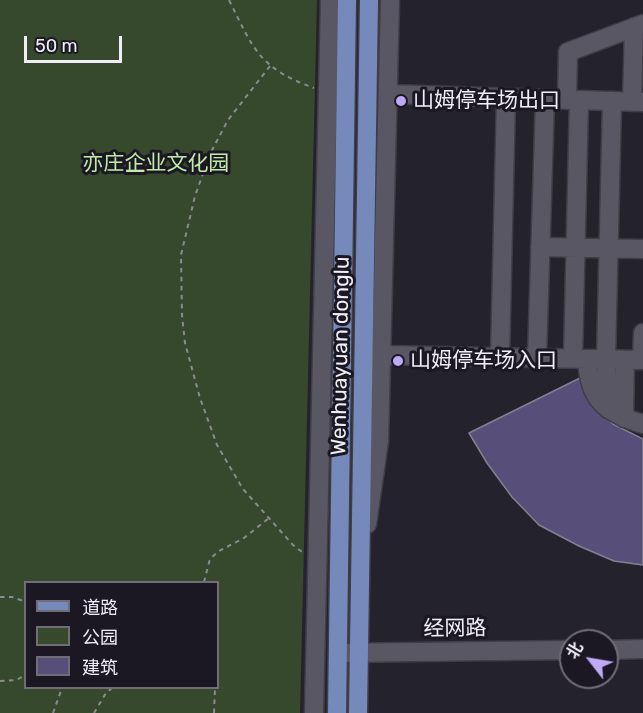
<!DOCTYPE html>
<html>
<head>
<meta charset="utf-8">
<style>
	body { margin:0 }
	#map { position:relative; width:643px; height:713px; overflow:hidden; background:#24222d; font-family:Rubik,"Noto Sans SC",sans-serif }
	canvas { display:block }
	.legend { position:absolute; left:24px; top:581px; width:195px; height:108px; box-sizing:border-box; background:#1b1823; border:2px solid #706d77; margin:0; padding:8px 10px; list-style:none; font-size:18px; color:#efedf5 }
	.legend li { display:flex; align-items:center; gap:12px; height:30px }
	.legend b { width:30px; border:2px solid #706d77 }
	.north { position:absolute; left:559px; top:629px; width:60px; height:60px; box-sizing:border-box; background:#1b1823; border:2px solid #706d77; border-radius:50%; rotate:301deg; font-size:16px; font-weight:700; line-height:24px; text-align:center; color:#efedf5 }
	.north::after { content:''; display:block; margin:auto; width:21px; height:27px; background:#bcaaf5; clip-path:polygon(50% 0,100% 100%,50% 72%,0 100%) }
	.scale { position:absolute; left:24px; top:36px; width:98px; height:27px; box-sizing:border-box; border:3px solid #efedf5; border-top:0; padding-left:8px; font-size:18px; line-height:21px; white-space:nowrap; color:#efedf5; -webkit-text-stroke:4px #1b1823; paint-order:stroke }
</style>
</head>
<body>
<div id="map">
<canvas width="643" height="713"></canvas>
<ul class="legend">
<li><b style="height:8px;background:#7689bb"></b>道路</li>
<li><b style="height:16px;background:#36492c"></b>公园</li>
<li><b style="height:16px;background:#574e7a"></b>建筑</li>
</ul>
<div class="north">北</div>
<div class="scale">50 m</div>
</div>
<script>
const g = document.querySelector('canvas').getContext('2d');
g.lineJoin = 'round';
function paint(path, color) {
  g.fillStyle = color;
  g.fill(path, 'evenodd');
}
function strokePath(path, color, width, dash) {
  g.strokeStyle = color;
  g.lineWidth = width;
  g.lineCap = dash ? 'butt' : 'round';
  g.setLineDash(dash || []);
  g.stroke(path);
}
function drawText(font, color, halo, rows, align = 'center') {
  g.font = font + ' Rubik,"Noto Sans SC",sans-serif';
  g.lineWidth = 6;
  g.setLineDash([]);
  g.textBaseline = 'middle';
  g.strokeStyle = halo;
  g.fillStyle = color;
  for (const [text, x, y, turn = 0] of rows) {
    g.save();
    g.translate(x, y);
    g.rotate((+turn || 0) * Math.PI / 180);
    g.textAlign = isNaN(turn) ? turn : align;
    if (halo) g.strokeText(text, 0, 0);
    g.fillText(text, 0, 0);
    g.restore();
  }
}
const green = new Path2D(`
	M0,0H317L300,713H0ZM26,582H218V688H26Z`);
const building = new Path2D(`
	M580,378L600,412L613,424L643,439V565L614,561L579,546L539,525L512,497L487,463L469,433Z`);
const path = new Path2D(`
	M229,0C254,50 259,68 314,88
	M270,66L228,120L210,154L195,196L181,255L182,315L185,343L200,398L217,445L243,489L293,545L302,552
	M204,582L210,559L219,551L244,538L269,518
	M0,597H12L26,602
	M0,681L16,680L26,675
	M167,688H178
	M53,713L62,688
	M94,713L106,693L112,688
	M214,713L215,688`);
const minor = new Path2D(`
	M388,94L643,102
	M567,100L568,52L643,24
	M632,102L634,27
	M540,247L643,249
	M382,355L643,360
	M500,357L506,98
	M537,358L545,99
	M573,358L579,100
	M587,359C589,400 605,413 643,424
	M642,360L643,333
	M608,409L606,359L612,101
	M624,418L625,360
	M367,524L379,441L390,0
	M607,650L643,649
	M339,653L571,650
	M314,713L330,0`);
const major = new Path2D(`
	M337,713L347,0
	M358,713L369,0`);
const markers = [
	[401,101,6,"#bcaaf5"],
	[398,361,6,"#bcaaf5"]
];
const poiNames = [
	["山姆停车场出口",413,101],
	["山姆停车场入口",410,361]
];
const parkNames = [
	["亦庄企业文化园",156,164]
];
const streetNames = [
	["Wenhuayuan donglu",341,356,-89],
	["经网路",455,629,-1]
];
paint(green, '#36492c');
paint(building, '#574e7a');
strokePath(building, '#84818f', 1.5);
strokePath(minor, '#3f3d46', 21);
strokePath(major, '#3f3d46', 21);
strokePath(path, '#8b8992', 2, [4.5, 4.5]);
strokePath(minor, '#5a5764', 18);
strokePath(major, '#7689bb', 18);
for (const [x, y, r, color] of markers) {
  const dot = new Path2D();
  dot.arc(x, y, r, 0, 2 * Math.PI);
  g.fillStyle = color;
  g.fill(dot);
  strokePath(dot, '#1b1823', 2);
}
drawText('21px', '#efedf5', '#1b1823', poiNames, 'left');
drawText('21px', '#bfeba7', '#1b1823', parkNames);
drawText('21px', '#efedf5', '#1b1823', streetNames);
</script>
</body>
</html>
